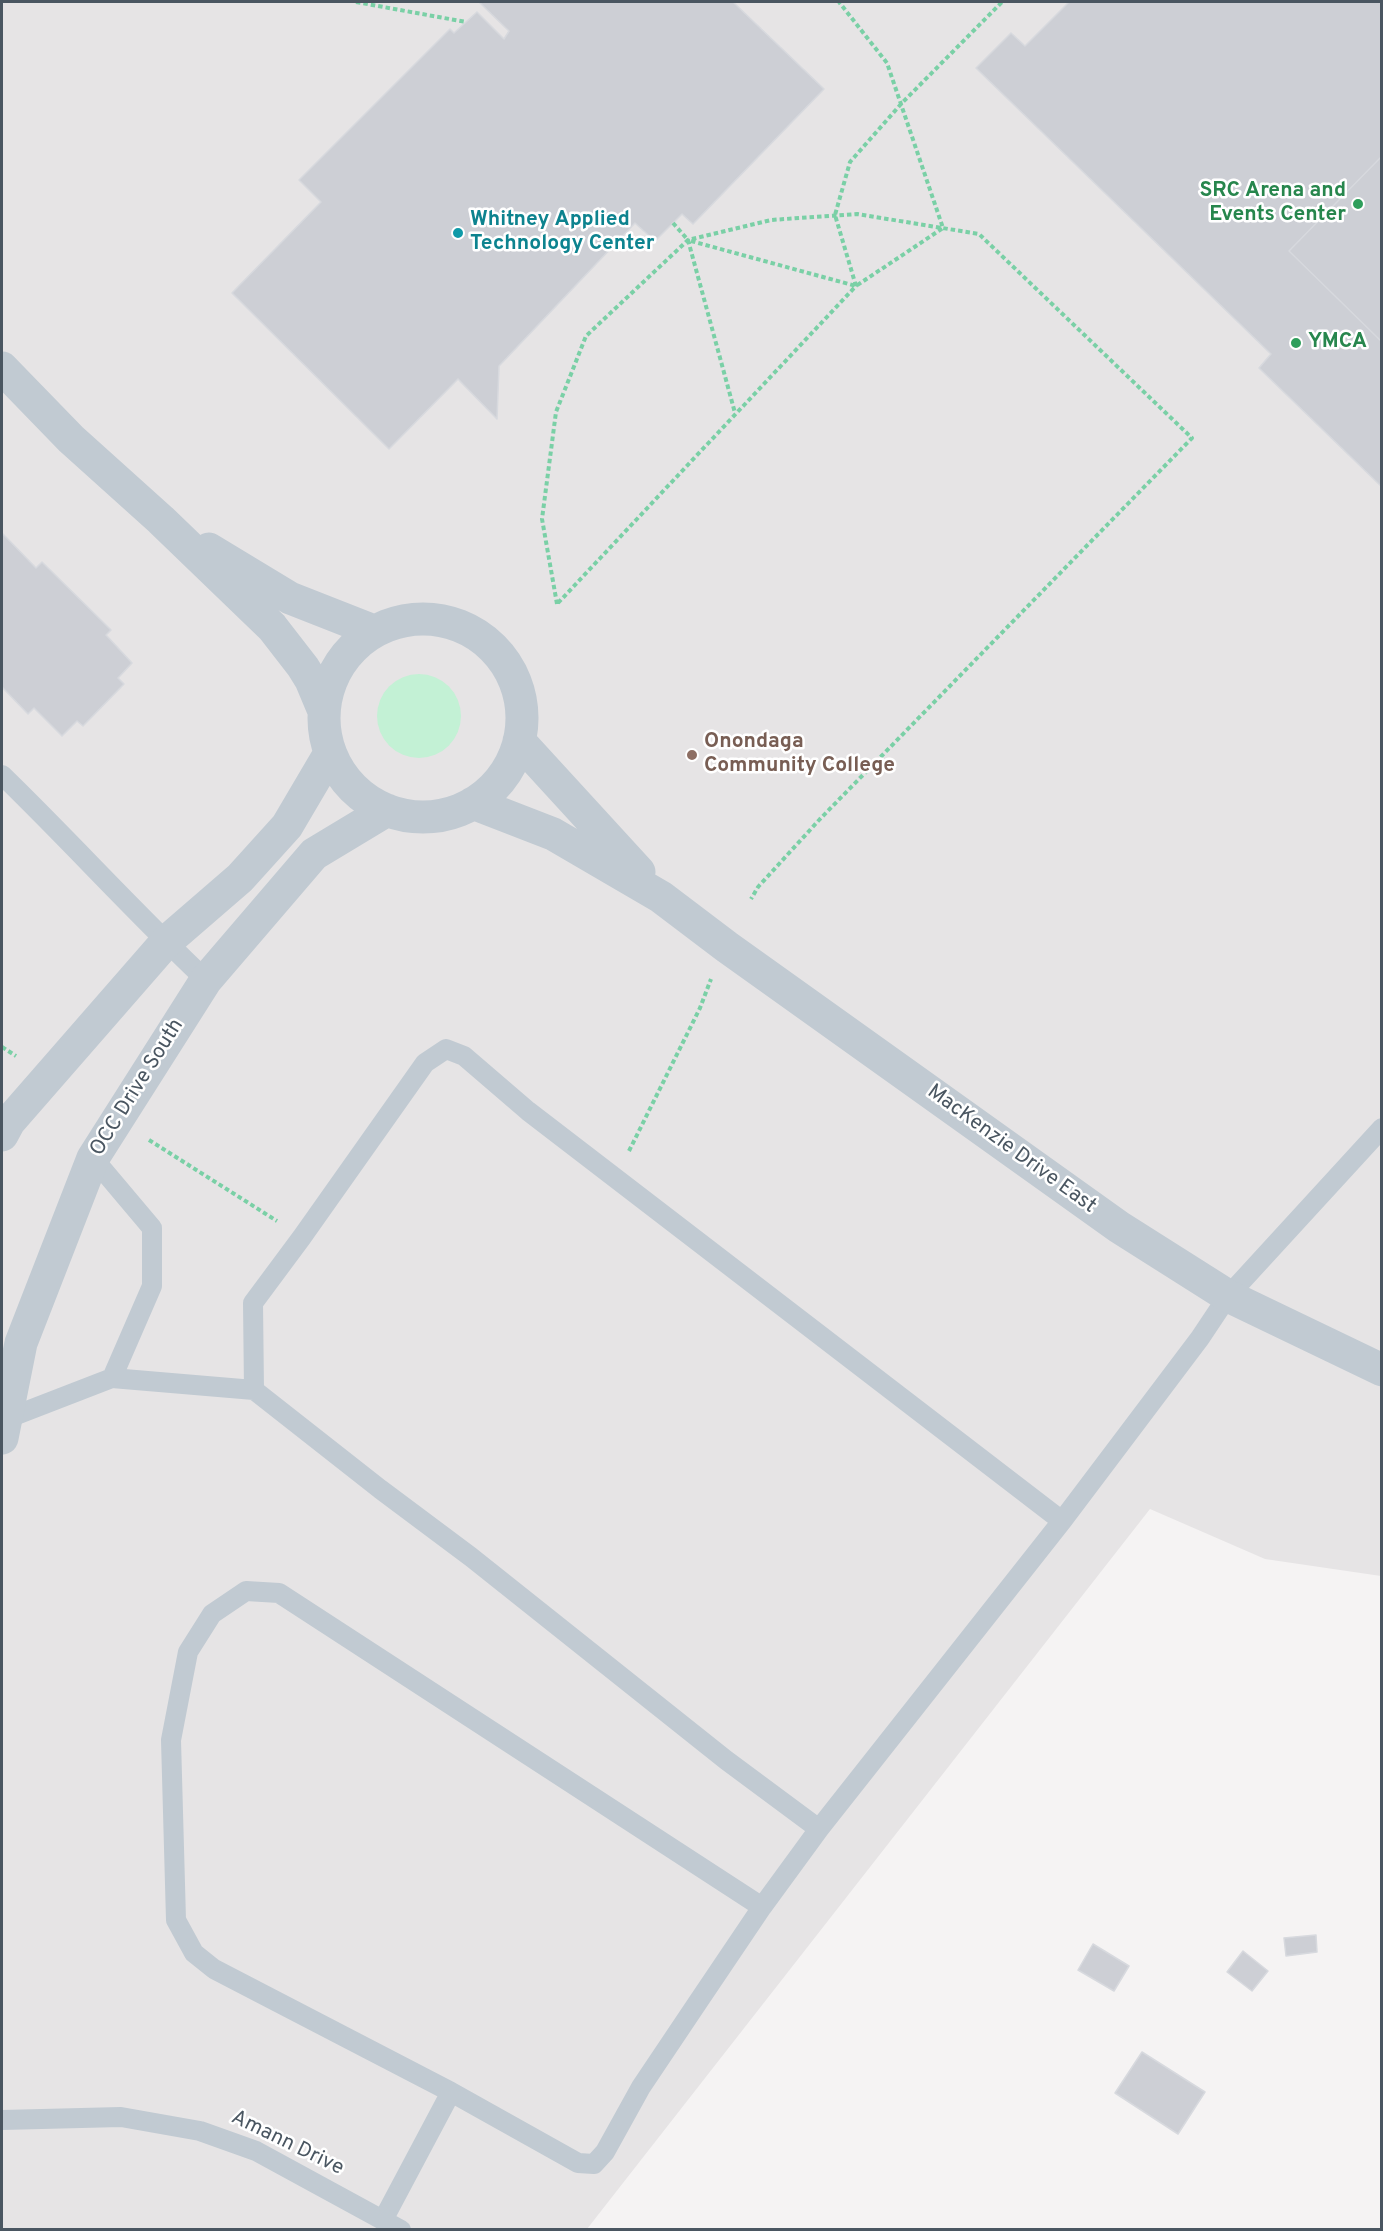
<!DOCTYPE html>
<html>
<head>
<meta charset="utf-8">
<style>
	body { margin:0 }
	#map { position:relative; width:1383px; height:2231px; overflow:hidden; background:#f5f3f3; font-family:Overpass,sans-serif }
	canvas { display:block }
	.frame { position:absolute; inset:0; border:3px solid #4a5661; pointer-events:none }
</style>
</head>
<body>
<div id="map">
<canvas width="1383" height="2231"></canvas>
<div class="frame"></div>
</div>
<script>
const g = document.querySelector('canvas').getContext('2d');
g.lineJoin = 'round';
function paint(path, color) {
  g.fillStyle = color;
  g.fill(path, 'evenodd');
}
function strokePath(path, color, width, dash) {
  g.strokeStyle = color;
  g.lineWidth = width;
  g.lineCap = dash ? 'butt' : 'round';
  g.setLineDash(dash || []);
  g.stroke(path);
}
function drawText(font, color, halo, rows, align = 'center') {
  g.font = font + ' Overpass,sans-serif';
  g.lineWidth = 5;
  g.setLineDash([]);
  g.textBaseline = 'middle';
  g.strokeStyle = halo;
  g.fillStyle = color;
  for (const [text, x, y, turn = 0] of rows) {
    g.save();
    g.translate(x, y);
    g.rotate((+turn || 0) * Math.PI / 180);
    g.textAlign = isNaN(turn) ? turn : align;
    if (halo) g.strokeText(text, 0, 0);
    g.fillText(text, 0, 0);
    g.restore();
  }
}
const education = new Path2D(`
	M2,2H1381V1576L1265,1559L1150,1509L587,2229L2,2230Z`);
const green = new Path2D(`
	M377 716a42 42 0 1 1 84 0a42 42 0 1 1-84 0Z`);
const building = new Path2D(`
	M479,2H733L824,89L693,224L682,214L655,241L635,223L499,366L497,419L458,379L389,449L232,293L321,202L299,180L450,29L454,33L477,12L504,39L509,31Z
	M1069,2H1382V156L1289,251L1382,342V487L1259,368L1271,354L976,68L1011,33L1025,46Z
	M1382,156V342L1289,251Z
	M2,533L36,568L42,562L111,630L106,635L132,663L118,678L124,684L83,726L77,721L62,736L34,708L28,714L2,687Z
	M1316,1935L1317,1952L1286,1956L1284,1938Z
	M1093,1944L1129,1966L1114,1991L1078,1970Z
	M1243,1951L1268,1971L1252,1991L1227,1972Z
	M1142,2052L1205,2092L1178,2134L1115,2093Z`);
const path = new Path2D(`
	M356,2L466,22
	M673,223L688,240L735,413
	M691,241L856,286L943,228L887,63L839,2
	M558,603L856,286L835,215L850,162L901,104L1002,2
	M557,604L542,519L556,412L586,336L688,240L771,220L857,214L979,234L1192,438L820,819L758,887L751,899
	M2,1047L16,1056
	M149,1140L277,1221
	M629,1151L700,1008L711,979`);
const lane = new Path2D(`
	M2,775C71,842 136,914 206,980
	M112,1378L254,1390
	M6,1419L112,1378L152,1286V1228L93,1158
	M819,1829L726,1760L471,1557L380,1489L254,1390L253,1303L302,1237L425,1063L446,1049L464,1056L528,1111L1062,1521
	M451,2092L214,1969L194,1953L176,1920L171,1740L188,1652L212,1614L246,1591L279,1593L762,1907
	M2,2120L121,2117L200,2131L256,2151L401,2230
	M383,2220L451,2092L578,2163L594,2164L605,2152L641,2087L698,2002L762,1907L819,1829L1062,1521L1200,1338L1228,1296L1382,1128`);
const street = new Path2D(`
	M2,368L71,439L161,520L272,627L303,667L311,680L324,711
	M209,549L290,598L374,631
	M324 718a99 99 0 1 1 198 0a99 99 0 1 1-198 0Z
	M519,741L639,872
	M473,803L553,834L661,897L727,947L1119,1227L1228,1296L1382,1370
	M2,1135L9,1122L166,942L240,878L287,826L330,753
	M2,1438L21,1343L93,1158L206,980L314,854L387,810`);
const markers = [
	[1358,204,6,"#2e9e5b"],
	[458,233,6,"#0f9aa8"],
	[1296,343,6,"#2e9e5b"],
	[692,755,6,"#8d6e63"]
];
const leisureNames = [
	["SRC Arena and",1346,192],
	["Events Center",1346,216],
	["YMCA",1308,343,"left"]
];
const cultureNames = [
	["Whitney Applied",470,221],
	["Technology Center",470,245]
];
const educationNames = [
	["Onondaga",704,743],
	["Community College",704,767]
];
const streetNames = [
	["OCC Drive South",138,1088,-58],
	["MacKenzie Drive East",1011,1150,36],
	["Amann Drive",287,2144,26]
];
paint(education, '#e6e4e5');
paint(green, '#c3f1d5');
paint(building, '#cdcfd5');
strokePath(building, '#d7d9de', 1.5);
strokePath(path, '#7ad0a6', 4, [4.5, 3]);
strokePath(lane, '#c1cad2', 20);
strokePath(street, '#c1cad2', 33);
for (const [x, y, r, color] of markers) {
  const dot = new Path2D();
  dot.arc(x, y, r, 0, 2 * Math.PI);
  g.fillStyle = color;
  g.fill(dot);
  strokePath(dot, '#fff', 2);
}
drawText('bold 21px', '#27864d', '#fff', leisureNames, 'right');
drawText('bold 21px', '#0d838f', '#fff', cultureNames, 'left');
drawText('bold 21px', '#785e54', '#fff', educationNames, 'left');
drawText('21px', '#4a5661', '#fff', streetNames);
</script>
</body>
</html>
